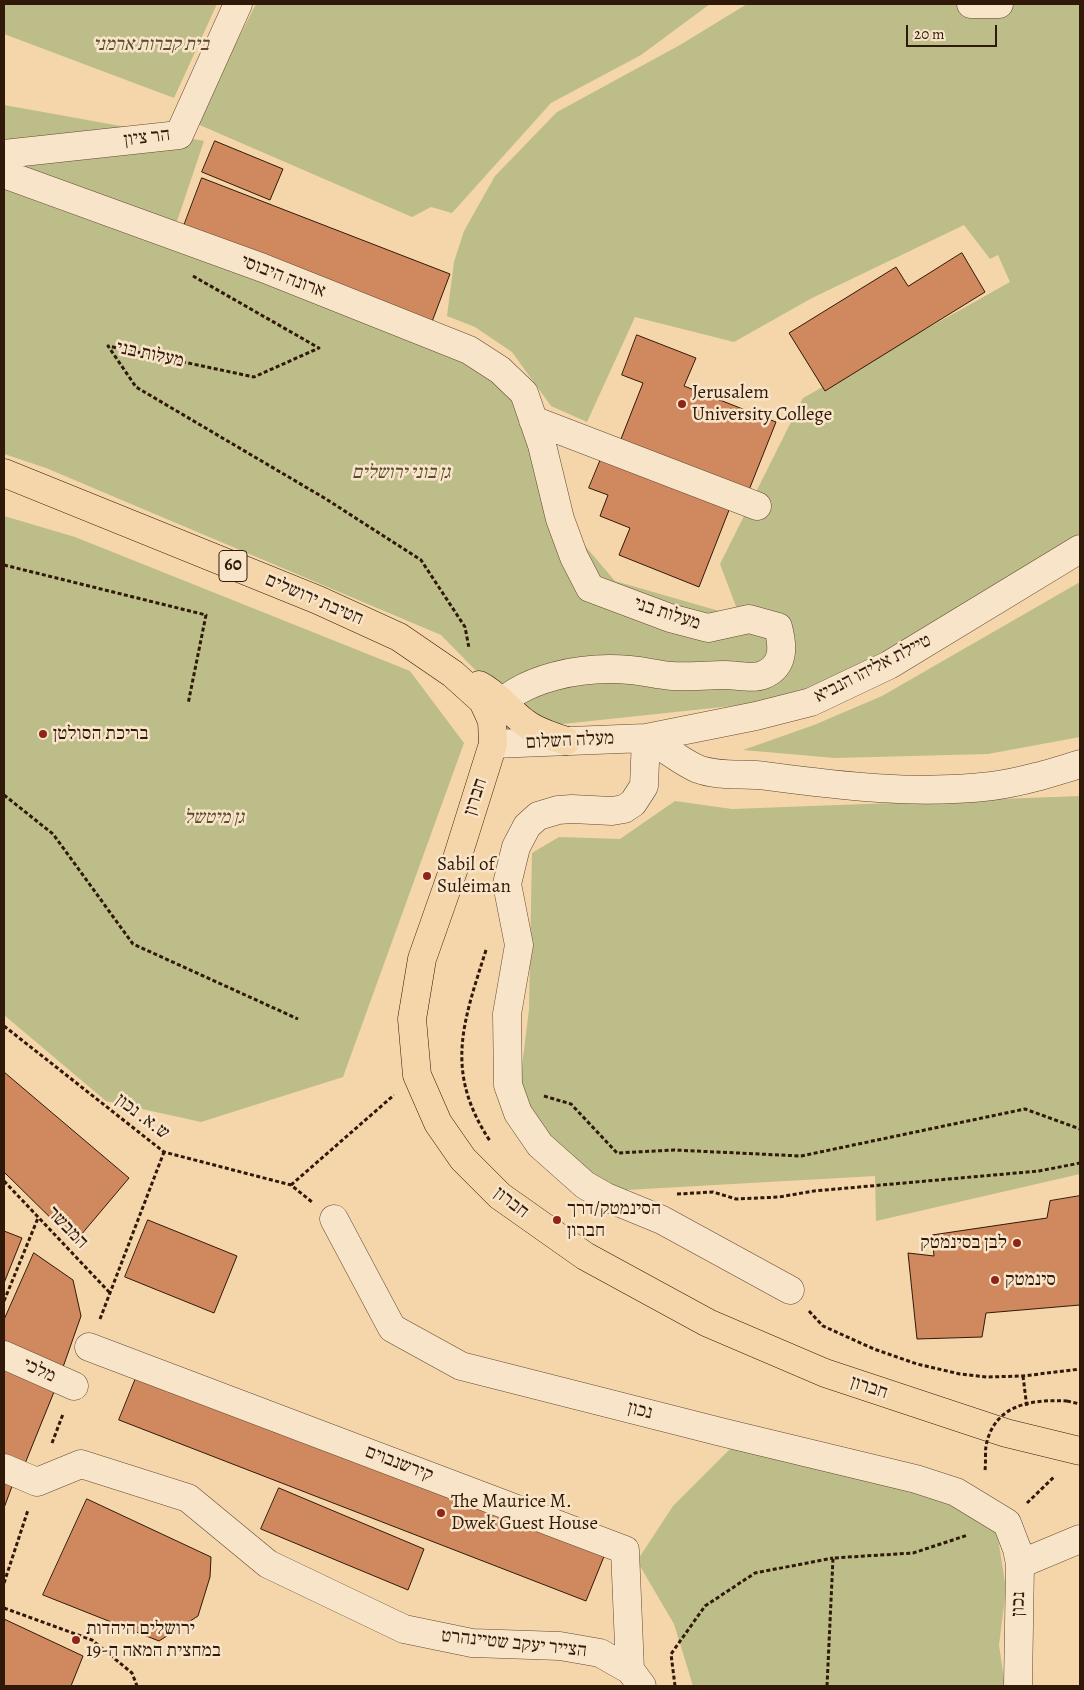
<!DOCTYPE html>
<html>
<head>
<meta charset="utf-8">
<style>
	body { margin:0 }
	#map { position:relative; width:1084px; height:1690px; overflow:hidden; background:#f4d6aa; font-family:Alegreya,serif }
	canvas { display:block }
	.frame { position:absolute; inset:0; border:5px solid #311909; pointer-events:none }
	.scale { position:absolute; left:906px; top:25px; width:91px; height:22px; box-sizing:border-box; border:2px solid #311909; border-top:0; padding-left:6px; font-size:15px; line-height:18px; white-space:nowrap; color:#311909; -webkit-text-stroke:4px #f8e4c8; paint-order:stroke }
</style>
</head>
<body>
<div id="map">
<canvas width="1084" height="1690"></canvas>
<div class="frame"></div>
<div class="scale">20 m</div>
</div>
<script>
const g = document.querySelector('canvas').getContext('2d');
g.lineJoin = 'round';
function paint(path, color) {
  g.fillStyle = color;
  g.fill(path, 'evenodd');
}
function strokePath(path, color, width, dash) {
  g.strokeStyle = color;
  g.lineWidth = width;
  g.lineCap = dash ? 'butt' : 'round';
  g.setLineDash(dash || []);
  g.stroke(path);
}
function drawText(font, color, halo, rows, align = 'center') {
  g.font = font + ' Alegreya,"Frank Ruhl Libre",serif';
  g.lineWidth = 5;
  g.setLineDash([]);
  g.textBaseline = 'middle';
  g.strokeStyle = halo;
  g.fillStyle = color;
  for (const [text, x, y, turn = 0] of rows) {
    g.save();
    g.translate(x, y);
    g.rotate((+turn || 0) * Math.PI / 180);
    g.textAlign = isNaN(turn) ? turn : align;
    if (halo) g.strokeText(text, 0, 0);
    g.fillText(text, 0, 0);
    g.restore();
  }
}
const green = new Path2D(`
	M4,4H217L174,98L4,34Z
	M256,4H710L641,55L551,103L452,213L431,207L412,217L195,123Z
	M747,4H1080V539L891,657L788,700L506,730L496,691L441,635L46,468L4,454V105L204,141L171,239L469,357L515,393L562,519L615,581L740,617L720,564L803,398L1010,282L998,255L990,259L964,225L812,298L734,342L635,317L587,422L551,406L512,352L475,327L447,316L454,262L464,231L495,176L557,112L680,45Z
	M4,516L75,537L410,671L464,743L343,1077L201,1122L106,1101L4,1015Z
	M1080,582V737L988,754L835,758L743,750L814,725L882,696Z
	M1080,796V1174L876,1221L875,1176L626,1190L601,1187L571,1166L519,1091L529,1009L532,853L559,837L620,839L675,801L732,809Z
	M736,1443L886,1478L964,1508L997,1532L1006,1589L999,1645L1005,1686H693L674,1624L637,1561L673,1506Z`);
const building = new Path2D(`
	M215,141L283,169L270,200L202,172Z
	M202,178L450,274L430,327L182,231Z
	M962,253L985,292L825,391L789,333L896,267L908,286Z
	M637,335L696,358L684,386L776,422L747,495L619,444L643,383L622,375Z
	M603,454L731,505L699,587L619,555L630,528L600,516L608,495L589,488Z
	M4,1072L129,1178L75,1242L4,1172Z
	M1080,1196V1305L986,1313L982,1337L917,1339L908,1253L934,1256L932,1235L1047,1218L1050,1201Z
	M148,1220L237,1256L214,1313L125,1277Z
	M4,1231L22,1238L4,1283Z
	M34,1253L73,1280L81,1316L62,1370L4,1345V1320Z
	M4,1365L56,1387L22,1471L4,1463Z
	M138,1373L605,1554L586,1601L119,1420Z
	M4,1477L14,1481L4,1508Z
	M279,1488L424,1549L408,1590L261,1529Z
	M87,1499L211,1557L210,1577L198,1616L159,1641L43,1595Z
	M4,1619L83,1656L71,1686H4Z`);
const path = new Path2D(`
	M193,276L319,348L254,377L108,346L136,387L326,499L421,560L465,627L469,648
	M4,565L206,615L188,704
	M4,795L53,834L133,944L298,1019
	M486,950C463,1023 444,1071 490,1141
	M4,1026L164,1152L291,1185L312,1202
	M544,1096L571,1104L617,1153L674,1150L801,1156L1025,1109L1080,1129
	M4,1181L110,1293
	M291,1185L394,1095
	M677,1194L713,1192L736,1199L779,1197L814,1191L1039,1171L1080,1163
	M4,1301L38,1218
	M809,1311L823,1326L874,1349L917,1364L960,1374L987,1377L1023,1376L1080,1369
	M100,1319L164,1152
	M1023,1376L1027,1408
	M1067,1401L1080,1404
	M52,1443L63,1414
	M1027,1503L1055,1476
	M4,1583L28,1510
	M4,1608L92,1640L132,1673L137,1686
	M675,1686L671,1654L705,1606L755,1573L833,1558
	M827,1686L833,1558L913,1553L968,1535`);
const minor = new Path2D(`
	M971,4H999
	M4,154L179,135L238,4
	M4,174L263,268L469,350L500,370L524,393L542,445L560,519L574,557L590,588L670,618L708,628L749,619L778,627C783,646 785,666 763,675C753,679 736,675 725,675C707,675 689,677 672,676C658,675 644,671 630,670C584,666 521,676 490,714
	M533,420L757,506
	M646,738L644,786L633,803L624,809L612,811L572,809L558,810L538,816L527,826L516,847L507,884L519,945L507,1014L508,1085L518,1113L540,1145L585,1185L606,1197L662,1220L790,1290
	M646,738C663,746 681,762 698,769C719,777 744,773 766,776C841,786 916,795 992,786C1022,782 1051,773 1080,764
	M493,744L646,738L756,716L811,702L889,665L1080,549
	M334,1219L392,1328L461,1366L725,1433L916,1479L956,1492L1007,1523L1017,1549L1020,1564L1018,1686
	M89,1347L625,1550L630,1670
	M4,1355L74,1386
	M4,1468L37,1482L81,1464L188,1498L268,1564L404,1629L472,1643L560,1646L600,1653L630,1670L642,1686
	M1020,1564L1080,1539`);
const highway = new Path2D(`
	M4,473L318,600L399,637L453,674L483,701L492,721L493,744L454,868L422,959L412,1019L417,1075L438,1123L463,1159L500,1196L585,1256L708,1323L825,1373L1006,1433L1080,1451
	M479,685C497,694 508,710 524,722C536,732 552,736 566,741`);
const pathBridge = new Path2D(`
	M985,1470C986,1462 985,1453 986,1446C994,1404 1032,1399 1067,1401`);
const markers = [
	[682,404,5,"#8f2418"],
	[43,734,5,"#8f2418"],
	[427,876,5,"#8f2418"],
	[557,1220,5,"#8f2418"],
	[1017,1243,5,"#8f2418"],
	[995,1280,5,"#8f2418"],
	[441,1513,5,"#8f2418"],
	[76,1640,5,"#8f2418"]
];
const shields = [
	[233,566,28]
];
const shieldNames = [
	["60",233,566]
];
const parkNames = [
	["בית קברות ארמני",151,45],
	["גן בוני ירושלים",401,473],
	["גן מיטשל",214,818]
];
const streetNames = [
	["הר ציון",147,138,-7],
	["ארונה היבוסי",283,277,21],
	["מעלות בני",150,355,12],
	["חטיבת ירושלים",314,600,23],
	["מעלות בני",667,614,18],
	["טיילת אליהו הנביא",873,669,-27],
	["מעלה השלום",570,741,-3],
	["חברון",476,797,-72],
	["ש.א. נכון",142,1117,37],
	["חברון",511,1203,38],
	["המבשר",67,1228,46],
	["מלכי",39,1371,24],
	["חברון",869,1388,18],
	["נכון",640,1411,14],
	["קירשנבוים",399,1464,21],
	["נכון",1019,1604,-88],
	["הצייר יעקב שטיינהרט",514,1644,6]
];
const poiNames = [
	["Jerusalem",692,393],
	["University College",692,415],
	["בריכת הסולטן",53,734],
	["Sabil of",437,865],
	["Suleiman",437,887],
	["הסינמטק/דרך",567,1209],
	["חברון",567,1231],
	["לבן בסינמטק",1007,1243,"right"],
	["סינמטק",1005,1280],
	["The Maurice M.",451,1502],
	["Dwek Guest House",451,1524],
	["ירושלים היהדות",86,1629],
	["במחצית המאה ה-19",86,1651]
];
paint(green, '#bcbd88');
paint(building, '#d0885e');
strokePath(building, '#311909', 1);
strokePath(minor, '#624831', 29);
strokePath(highway, '#311909', 29);
strokePath(path, '#311909', 3, [4, 2.5]);
strokePath(minor, '#f8e4c8', 28);
strokePath(highway, '#f4d6aa', 28);
strokePath(pathBridge, '#311909', 3, [4, 2.5]);
for (const [x, y, r, color] of markers) {
  const dot = new Path2D();
  dot.arc(x, y, r, 0, 2 * Math.PI);
  g.fillStyle = color;
  g.fill(dot);
  strokePath(dot, '#f8e4c8', 2);
}
for (const [x, y, w] of shields) {
  const box = new Path2D();
  box.roundRect(x - w / 2, y - 15.5, w, 31, 4);
  g.fillStyle = '#f8e4c8';
  g.fill(box);
  strokePath(box, '#311909', 1);
}
drawText('bold 18px', '#311909', null, shieldNames);
drawText('italic 19px', '#5b4a2f', '#f8e4c8', parkNames);
drawText('19px', '#311909', '#f8e4c8', streetNames);
drawText('19px', '#311909', '#f8e4c8', poiNames, 'left');
</script>
</body>
</html>
